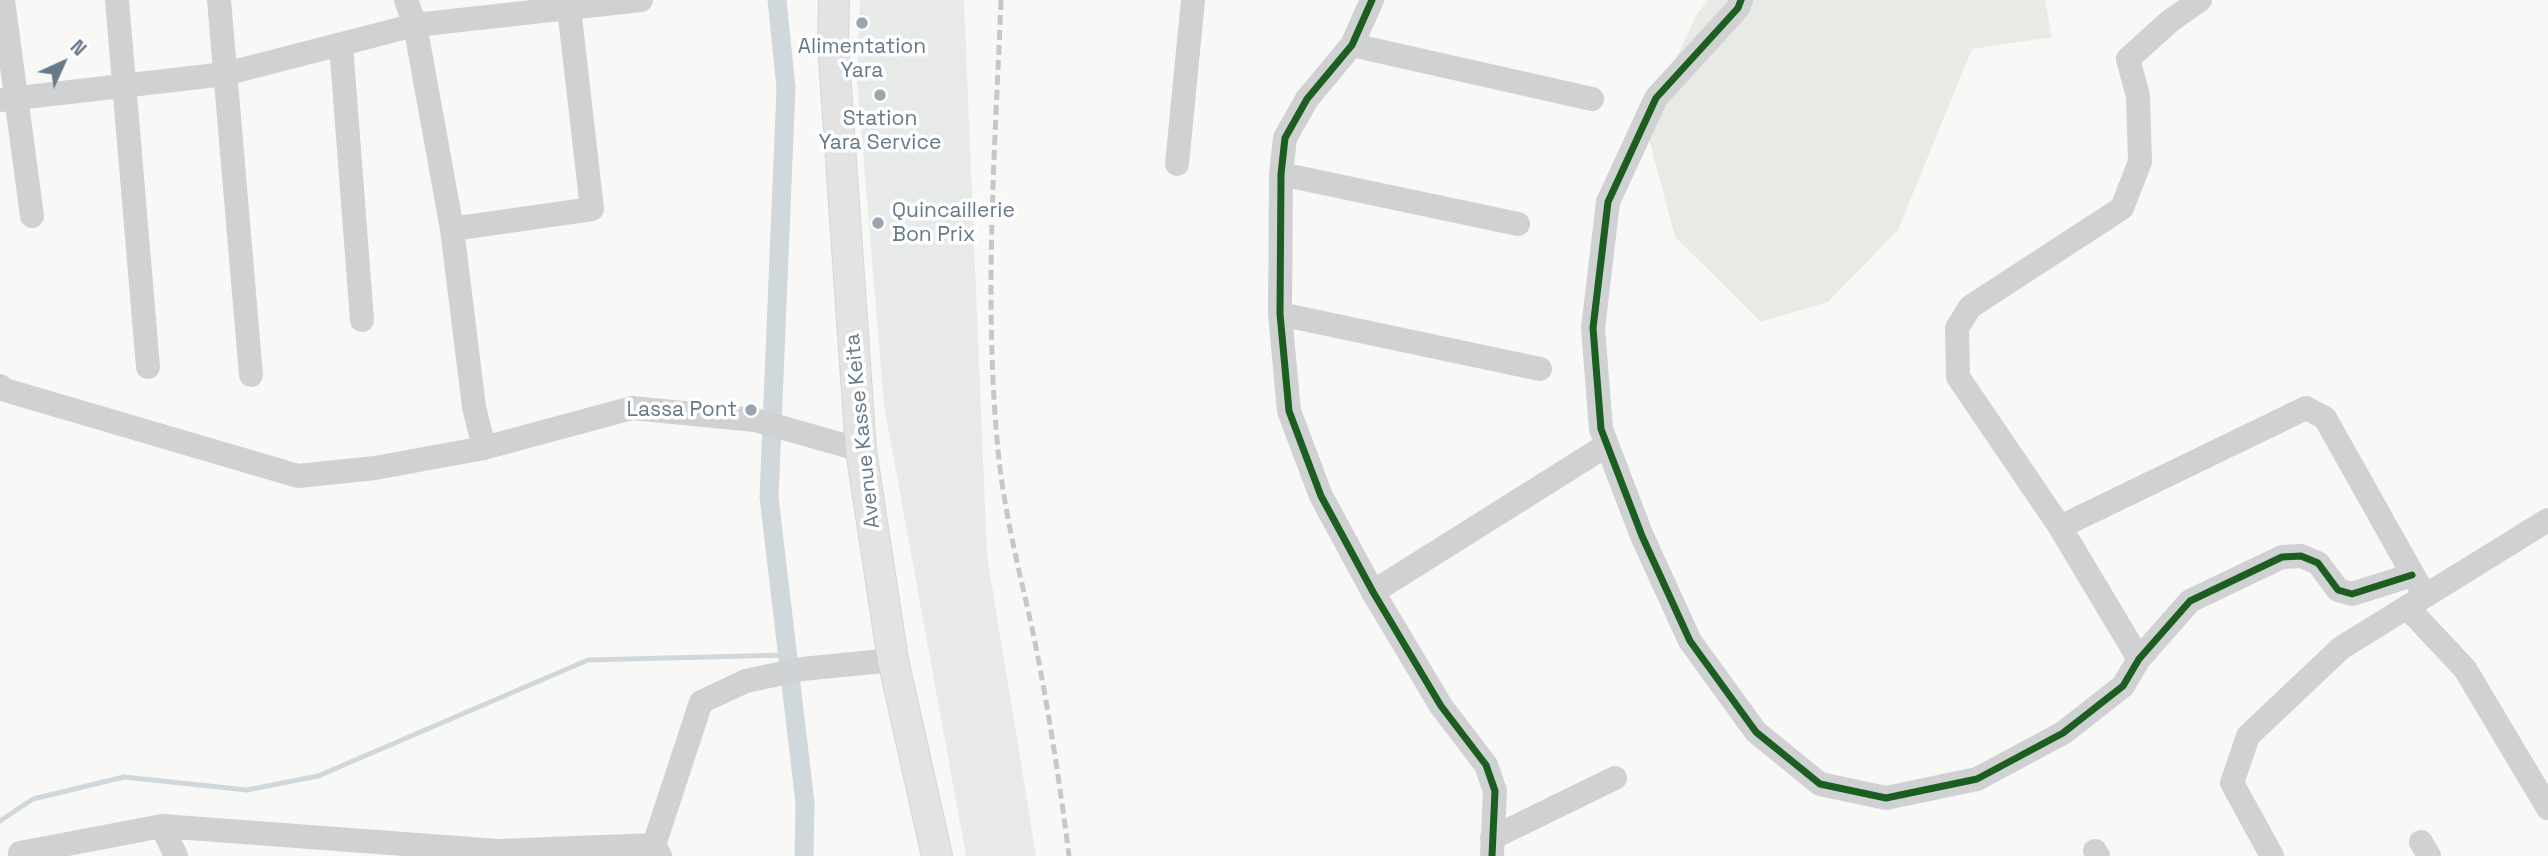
<!DOCTYPE html>
<html>
<head>
<meta charset="utf-8">
<style>
	body { margin:0 }
	#map { position:relative; width:2548px; height:856px; overflow:hidden; background:#f8f8f7; font-family:"Space Grotesk",sans-serif }
	canvas { display:block }
	.north { position:absolute; left:28px; top:28px; width:70px; height:70px; -webkit-text-stroke:5px #fff; paint-order:stroke; rotate:45deg; font-size:19px; font-weight:700; line-height:28px; text-align:center; color:#667989 }
	.north::after { content:''; display:block; margin:auto; width:24px; height:32px; background:#667989; clip-path:polygon(50% 0,100% 100%,50% 72%,0 100%) }
</style>
</head>
<body>
<div id="map">
<canvas width="2548" height="856"></canvas>
<div class="north">N</div>
</div>
<script>
const g = document.querySelector('canvas').getContext('2d');
g.lineJoin = 'round';
function paint(path, color) {
  g.fillStyle = color;
  g.fill(path, 'evenodd');
}
function strokePath(path, color, width, dash) {
  g.strokeStyle = color;
  g.lineWidth = width;
  g.lineCap = dash ? 'butt' : 'round';
  g.setLineDash(dash || []);
  g.stroke(path);
}
function drawText(font, color, halo, rows, align = 'center') {
  g.font = font + ' "Space Grotesk",sans-serif';
  g.lineWidth = 7;
  g.setLineDash([]);
  g.textBaseline = 'middle';
  g.strokeStyle = halo;
  g.fillStyle = color;
  for (const [text, x, y, turn = 0] of rows) {
    g.save();
    g.translate(x, y);
    g.rotate((+turn || 0) * Math.PI / 180);
    g.textAlign = isNaN(turn) ? turn : align;
    if (halo) g.strokeText(text, 0, 0);
    g.fillText(text, 0, 0);
    g.restore();
  }
}
const built = new Path2D(`
	M860,0H964L987,555L1036,856H966L884,405L857,77Z`);
const green = new Path2D(`
	M1708,0H2045L2052,37L1972,49L1898,230L1828,302L1761,322L1675,237L1645,124L1697,14Z`);
const stream = new Path2D(`
	M0,821L33,799L124,777L247,790L318,776L588,660L787,655`);
const canal = new Path2D(`
	M777,0L786,88L769,497L805,803L804,856`);
const minor = new Path2D(`
	M3,0L32,216
	M117,0L148,367
	M219,0L251,375
	M406,0L415,25L452,229L474,407L484,448L632,408L755,420L861,450
	M1372,0L1352,45L1307,99L1285,138L1281,174L1280,314L1289,411L1321,496L1373,592L1441,706L1486,765L1495,791L1492,856
	M1741,0L1738,8L1656,98L1608,202L1593,328L1601,429L1642,536L1690,641L1756,732L1820,784L1886,798L1977,779L2063,733L2123,686L2139,659L2190,601L2282,557L2301,556L2318,563L2338,590L2352,594L2412,575
	M341,45L362,320
	M1352,45L1592,99
	M0,100L225,74L415,25L641,0
	M1177,164L1193,0
	M1281,174L1518,224
	M452,229L592,209L569,8
	M1280,314L1540,369
	M0,386L5,390L298,476L375,468L484,448
	M2060,527L2306,408L2325,418L2421,589
	M1373,592L1607,445
	M2407,607L2465,669L2548,808
	M2139,659L2060,527L1958,377L1957,328L1970,307L2122,208L2140,162L2138,96L2128,59L2170,21L2200,0
	M162,826L176,856
	M1492,838L1615,778
	M2421,842L2429,856
	M2095,851L2098,856
	M20,853L162,826L498,851L654,845
	M660,856L654,845L701,702L746,681L802,669L893,660
	M2272,856L2232,783L2248,736L2341,648L2548,520`);
const major = new Path2D(`
	M834,0L833,44L861,450L893,660L937,856`);
const rail = new Path2D(`
	M1001,0C995,152 983,308 999,460C1006,522 1022,581 1035,642C1049,713 1060,784 1069,856`);
const cycleway = new Path2D(`
	M1372,0L1352,45L1307,99L1285,138L1281,174L1280,314L1289,411L1321,496L1373,592L1441,706L1486,765L1495,791L1492,856
	M1741,0L1738,8L1656,98L1608,202L1593,328L1601,429L1642,536L1690,641L1756,732L1820,784L1886,798L1977,779L2063,733L2123,686L2139,659L2190,601L2282,557L2301,556L2318,563L2338,590L2352,594L2412,575`);
const markers = [
	[862,23,7,"#99a5b0"],
	[880,95,7,"#99a5b0"],
	[878,223,7,"#99a5b0"],
	[751,410,7,"#99a5b0"]
];
const poiNames = [
	["Alimentation",862,47],
	["Yara",862,71],
	["Station",880,119],
	["Yara Service",880,143],
	["Quincaillerie",892,211,"left"],
	["Bon Prix",892,235,"left"],
	["Lassa Pont",737,410,"right"]
];
const streetNames = [
	["Avenue Kasse Keita",863,431,-96]
];
paint(built, '#e8e9e9');
paint(green, '#e8ebe5');
strokePath(stream, '#d1d8dc', 5);
strokePath(canal, '#d1d8dc', 19);
strokePath(major, '#d5d6d6', 32);
strokePath(minor, '#d0d1d2', 24);
strokePath(major, '#e3e3e3', 30);
strokePath(rail, '#c5c7c8', 5, [10, 5]);
strokePath(cycleway, '#1b5e20', 7);
for (const [x, y, r, color] of markers) {
  const dot = new Path2D();
  dot.arc(x, y, r, 0, 2 * Math.PI);
  g.fillStyle = color;
  g.fill(dot);
  strokePath(dot, '#fff', 2.5);
}
drawText('21px', '#667989', '#fff', poiNames);
drawText('21px', '#667989', '#fff', streetNames);
</script>
</body>
</html>
